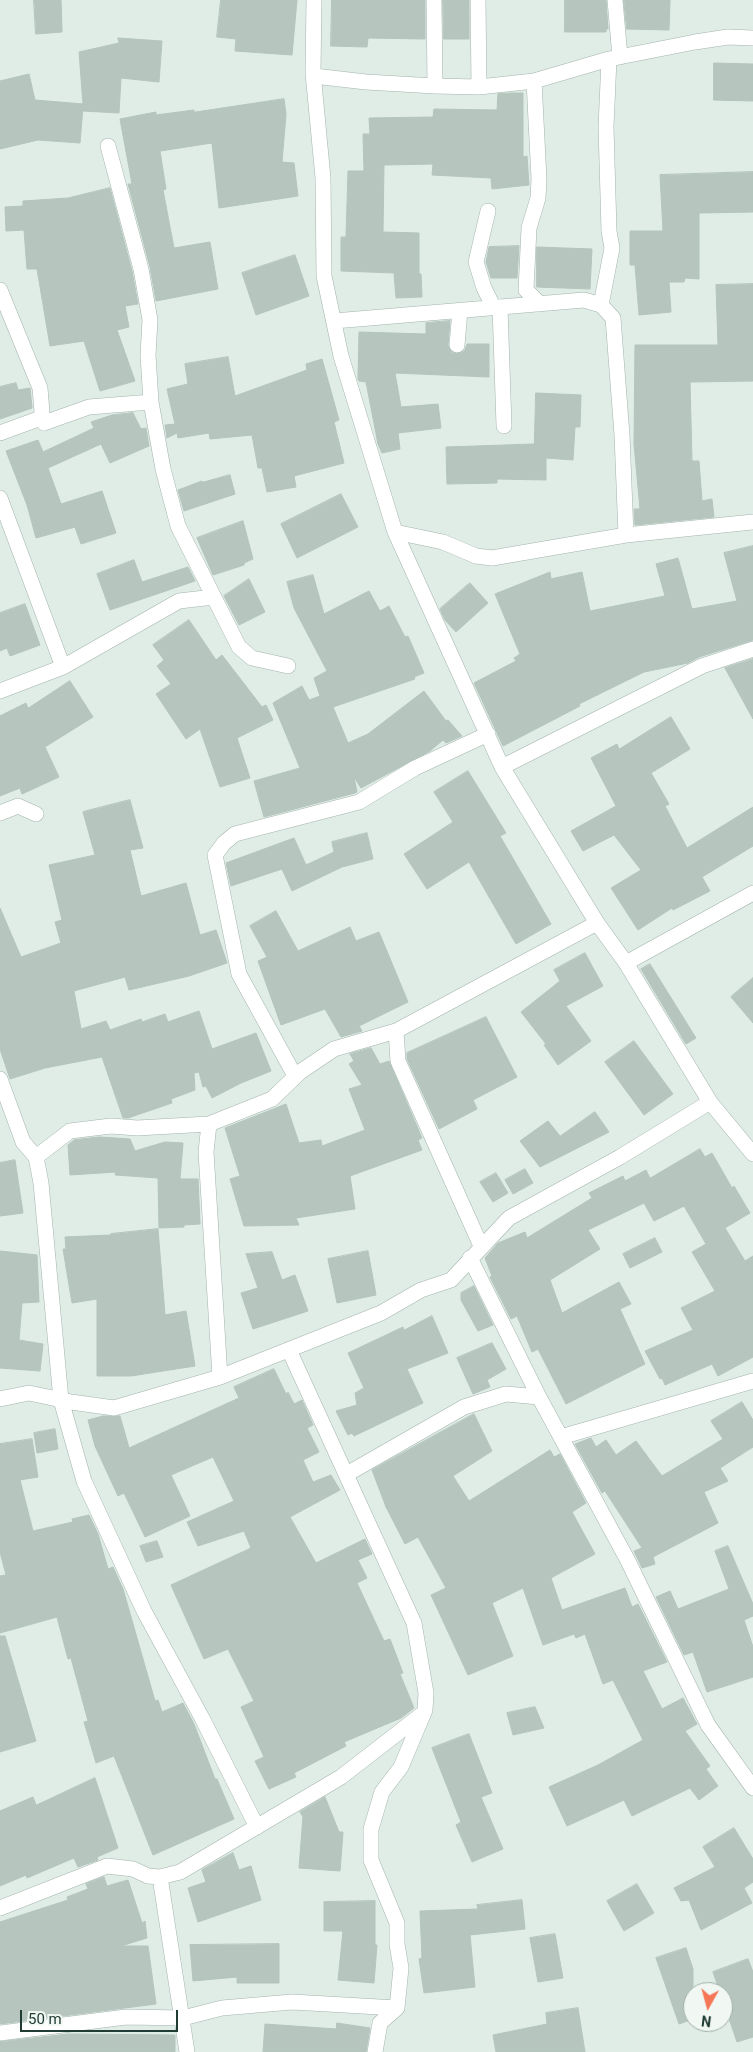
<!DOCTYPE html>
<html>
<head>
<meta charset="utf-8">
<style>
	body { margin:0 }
	#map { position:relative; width:753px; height:2052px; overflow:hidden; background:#e0ece6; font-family:Roboto,sans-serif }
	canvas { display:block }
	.north { position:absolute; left:683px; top:1982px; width:50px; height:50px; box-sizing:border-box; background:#f1f8f4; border:1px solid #9eada7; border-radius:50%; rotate:187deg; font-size:14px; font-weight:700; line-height:20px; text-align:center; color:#213c34 }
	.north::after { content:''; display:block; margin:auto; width:18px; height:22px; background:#f57755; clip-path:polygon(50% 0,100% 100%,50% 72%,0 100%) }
	.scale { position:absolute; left:20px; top:2010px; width:158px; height:22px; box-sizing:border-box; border:2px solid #213c34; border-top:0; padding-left:6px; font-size:15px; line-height:18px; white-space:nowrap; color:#213c34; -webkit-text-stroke:4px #f1f8f4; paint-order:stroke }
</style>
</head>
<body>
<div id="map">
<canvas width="753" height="2052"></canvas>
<div class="north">N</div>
<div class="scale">50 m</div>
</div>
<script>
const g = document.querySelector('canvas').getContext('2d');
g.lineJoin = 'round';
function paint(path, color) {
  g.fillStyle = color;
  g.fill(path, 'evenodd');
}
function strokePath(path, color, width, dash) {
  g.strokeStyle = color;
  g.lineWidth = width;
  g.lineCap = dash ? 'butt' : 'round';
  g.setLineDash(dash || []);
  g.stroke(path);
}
const building = new Path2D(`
	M34,0H61L62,32L36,34Z
	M221,0H297L292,55L235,51L236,39L217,37Z
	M332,0H425V39L368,38L367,47L331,46Z
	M443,0H469V39H444Z
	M565,0H606L608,29H606V32H565Z
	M624,0H670L669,30L627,29Z
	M118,38L162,41L159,82L121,78L119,113L83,111V107L80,143L38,140L0,149V81L29,74L35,100L83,104L79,52L119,43Z
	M714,63L753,64V101L714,100Z
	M513,93H523V157L527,156L529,185L492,189L491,178L432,175L433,164L384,165L383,232L419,233V274H421L422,297L396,298L394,273L341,271V237H346L348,171H364L363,134H370L369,118L433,117L434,109L497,110L498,94Z
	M284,99L286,114L282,162L294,163L298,196L219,208L212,143L160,151L166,189L163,190L174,248L210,242L218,289L156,301L150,267L128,184H132L120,119L156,112V115L194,110V112Z
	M753,172V212L699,213V279L685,278L684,282H669L671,312L639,315L635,265H630V231H663L660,175Z
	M110,188L132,271L138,304L125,306L129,327L117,330L135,381L100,391L84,341L50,346L37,269H27L24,230L6,231L5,207L23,206V201L68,198Z
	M519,246L517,278H491L486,262L489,247Z
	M537,247L592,249L590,289L537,287Z
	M295,255L309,296L256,315L242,273Z
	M753,284V381L690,382L692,461H699L702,501L712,499L714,517L635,525L634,509H640L634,444L635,345H718L716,285Z
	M450,321L448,345L452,353H461L465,350L467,344H489V377L395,373L401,407L438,404L441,428L398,433L400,449L382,453L378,444L366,382L359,381L358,379L359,332L426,334V323Z
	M228,357L235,396L307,370L306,364L322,359L339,420L334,422L344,463L294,476L296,487L267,492L262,468H258L252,435L210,439L209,433L178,438L177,433L167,438L165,425L175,424L167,389L188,384L185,364Z
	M16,383L18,390L30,388L32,408L0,419V387Z
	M536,393L581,395L580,427H575L573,460L546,458V480L497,479V483L447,484L446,447L534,444Z
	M133,413L141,429L146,428L149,446L110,463L101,444L48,468L61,504L102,491L116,533L81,544L75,527L36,538L27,505L6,451L38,440L43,452L94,428L91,422L112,415Z
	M230,475L235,494L184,511L178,490L202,481L203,482Z
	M341,494L358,527L297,558L281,524Z
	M243,521L253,559L244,563V565L213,575L197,538Z
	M753,546V640L699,657L688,663L644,672L579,704L580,706L503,746L474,683L516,661L514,658L520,654L495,594L550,572L551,579L582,572L590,611L665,596L656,564L678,558L692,609L737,601L724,553Z
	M134,560L142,582L188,567L195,581L110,610L97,574Z
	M313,575L324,614L369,591L380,611L389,606L405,637L408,636L424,673L414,677L415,679L333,707L348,743L368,734L424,691L446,721L448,720L462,736L446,743L443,740L430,751L361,788L354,777L357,792L355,793L264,817L254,781L300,768L273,703L302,686L309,700L320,696L314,678L327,671L294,608L287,582Z
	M249,579L265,612L239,625L224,596Z
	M470,583L488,603L456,632L445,620L440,609Z
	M25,604L40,645L10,656L7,648L0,651V613Z
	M189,620L216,660L222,655L262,707L266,705L273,720L237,738L250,778L220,787L200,729L186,739L156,694L171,684L157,666L164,660L153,645Z
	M753,659V719L725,668Z
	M70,681L93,717L45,747L59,777L22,794L20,788L0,796V716L26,703L28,708Z
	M671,717L690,749L651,773L669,804L665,806L687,848L753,807V846L702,877L710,891L673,910L672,908L638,930L611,888L641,870L614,835L583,851L571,831L616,806L591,758L617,744L619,749Z
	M468,771L506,833L500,836L551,924L516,944L469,862L427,889L404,854L453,822L434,792Z
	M130,800L143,848L130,850L141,896L186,883L200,935L216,930L227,963L189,976L129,990L125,977L74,991L81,1029L106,1021L110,1030L141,1019L142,1022L165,1014L168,1022L199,1011L212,1049L256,1033L271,1071L241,1083L212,1098L206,1086L203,1087L199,1072L194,1073L195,1090L171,1099L172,1103L128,1118H123L102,1057L45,1068L10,1079L0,1049V908L21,957L61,943L55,922L62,920L49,865L95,855L83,812Z
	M367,833L373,859L342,867L292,891L282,869L231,886L226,863L294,838L306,865L334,852L332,842Z
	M276,911L298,951L350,927L356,941L379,932L408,1002L359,1026L362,1031L341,1037L325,1009L281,1025L258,961L267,957L250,926Z
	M585,953L603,986L566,1006L591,1041L558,1065L544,1045L546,1044L521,1012L560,981L554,970Z
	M650,964L696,1038L686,1044L641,969Z
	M753,978V1023L731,997Z
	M486,1017L517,1077L473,1100L477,1109L439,1129L407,1059V1053Z
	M634,1041L673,1094L644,1115L605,1062Z
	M371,1048L380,1064L389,1061L422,1138L418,1140L422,1150L350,1176L355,1209L296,1218L299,1225L244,1226L230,1179L240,1176L225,1128L286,1104L299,1143L321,1140L322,1146L365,1130L349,1089L362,1085L349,1064L354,1061L350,1054Z
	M595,1112L609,1132L540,1167L520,1141L548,1121L560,1136Z
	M100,1137L130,1139L135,1151L165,1142L183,1143L180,1179H198L200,1224L184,1225V1227L159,1228L158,1178L115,1175L116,1172L70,1175L68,1145L74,1140Z
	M700,1149L705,1157L712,1153L732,1188L734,1186L750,1213L725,1228L745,1261L753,1256V1357L718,1376L712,1364L665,1385L662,1378L660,1379L645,1351L693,1330L681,1308L715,1291L692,1252L706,1244L684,1206L654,1221L644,1203L588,1230L600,1249L550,1280L562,1313L619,1282L631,1304L620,1309L645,1364L566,1404L538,1349L532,1352L517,1316L511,1319L490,1277L492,1276L485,1258L498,1243L525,1232L527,1238L592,1198L589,1193L623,1176L625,1181L646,1170L650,1178Z
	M15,1160L23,1213L0,1216V1163Z
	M525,1169L533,1183L513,1194L505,1180Z
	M496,1173L508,1193L493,1202L480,1182Z
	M158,1229L165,1315L186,1311L195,1366L131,1376H97V1299L72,1303L63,1249H66L65,1237L111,1235V1234Z
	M655,1238L662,1252L630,1268L623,1254Z
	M0,1251L37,1255L39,1302L22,1303L19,1340L43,1344L40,1371L0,1368Z
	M368,1251L376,1295L337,1303L328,1259Z
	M272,1252L282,1280L295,1275L308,1311L253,1329L241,1293L258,1288L246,1254Z
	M474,1286L493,1325L478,1331L461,1300V1293Z
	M432,1316L448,1353L407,1369L423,1403L354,1436L352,1433L348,1435L336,1411L357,1405L355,1393L364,1388L348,1353L403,1327L404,1330Z
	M492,1343L506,1369L487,1380L490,1387L473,1394L457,1358Z
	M274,1369L286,1394L288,1392L294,1404L302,1400L313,1425L307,1428L319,1452L303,1460L313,1482L331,1475L340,1490L290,1517L316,1563L365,1539L372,1554L358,1560L367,1578L357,1583L384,1641L390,1639L403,1673L400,1674L414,1708L401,1718L344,1742L346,1746L294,1773L296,1777L269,1789L255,1761L264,1757L241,1707L254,1701L228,1649L204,1659L171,1585L251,1548L244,1531L198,1546L187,1522L234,1501L213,1457L171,1475L190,1516L145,1537L124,1493L118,1496L95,1446L88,1420L103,1416H120L129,1448L239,1398L234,1387Z
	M742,1402L753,1420V1447L720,1468L728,1481L704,1492L718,1523L653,1557L655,1564L642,1568L634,1551L642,1548L605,1491L602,1493L575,1444L591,1438L596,1447L606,1440L616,1455L636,1441L662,1476L723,1439L711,1421Z
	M474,1414L492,1451L453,1476L469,1501L550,1450L554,1457L560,1454L586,1503L572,1512L595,1554L551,1578L562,1610L625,1588L632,1607L638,1604L667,1662L643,1671L662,1709L683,1698L697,1724L685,1731L710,1766L706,1769L718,1786L699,1800L690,1788L632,1816L624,1800L567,1826L549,1787L598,1765L643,1740L613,1680L603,1684L585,1634L576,1638L574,1634L543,1645L523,1588L492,1603L513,1656L468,1675L431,1595L446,1588L418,1537L405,1544L386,1507L372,1470Z
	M55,1429L58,1449L37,1453L34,1433Z
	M32,1439L38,1477L20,1480L33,1531L73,1522L72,1519L89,1515L98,1534L108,1569L113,1567L123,1589L155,1701L158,1700L162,1712L183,1703L194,1724L215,1779H217L234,1819L153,1855L114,1756L96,1763L84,1722L88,1721L71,1658L68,1659L57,1617L0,1633V1576L6,1575L0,1552V1444Z
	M157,1541L163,1557L146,1562L140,1546Z
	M728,1546L753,1604V1616L744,1620L753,1647V1677L707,1692L693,1652L684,1655L656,1597L670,1591L678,1609L729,1589L715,1551Z
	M0,1636H5L36,1741L0,1752Z
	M535,1707L544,1728L513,1735L507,1713Z
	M469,1734L492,1793L481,1797L503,1849L472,1862L456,1825L461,1822L432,1748Z
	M95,1778L118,1848L97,1857L98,1860L78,1867L74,1858L27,1878L26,1875L0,1886V1811L33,1797L36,1805Z
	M325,1797L339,1832H343L340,1871L299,1868L303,1817L300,1812Z
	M734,1828L753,1859V1882L744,1888L752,1903L701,1930L689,1900L681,1901L674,1888L715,1867L703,1847Z
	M233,1853L239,1870L251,1866L261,1900L198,1922L188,1888L206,1882L202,1870Z
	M104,1877L107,1886L128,1880L142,1923L145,1921L147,1938L121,1946H148L156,2004L0,2024V1922L68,1900L67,1897L88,1889L86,1884Z
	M637,1884L654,1913L624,1931L607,1901Z
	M522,1900L525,1929L470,1935L475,1987L424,1993L419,1959L422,1958L420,1911L478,1909L477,1905Z
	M375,1901V1945H377L374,1983L338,1980L343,1931H324V1902Z
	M555,1934L563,1978L538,1982L530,1938Z
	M279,1944V1983H237V1977L193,1981L190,1945Z
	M686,1948L693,1969V2019L679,2024L656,1958Z
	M748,1959L753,1972V2037L737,2042L723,2001V1992H720L713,1972Z
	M578,2008L585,2052H496L493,2035L547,2024L546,2013Z
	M337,2023L370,2028L366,2052H263L265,2024L336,2029Z
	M69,2034L175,2035V2052H0V2042Z`);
const street = new Path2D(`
	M314,0L313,73L323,178L324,276L341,356L395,532L502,767L597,923L626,963L710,1102L753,1154
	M434,0L435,86
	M478,0L479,87
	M615,0L620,57
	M314,76L366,82L435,86L479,87L534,81L609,59L695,42L728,37L753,38
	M534,81L539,179L538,198L529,228L526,290L540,304
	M108,146L141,269L150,320L148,355L151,402L163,469L178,526L239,647L252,658L288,666
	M488,211L476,262L484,288L494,308
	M0,290L40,388L42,412L41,418
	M601,305L612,248L609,231L606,127L609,59
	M500,307L504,426
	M334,321L584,300L601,305L613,318L622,435L626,535
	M457,345L460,311
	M0,433L41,418L44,423L89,407L151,402
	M0,498L63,667
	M395,532L443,542L476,556L492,558L626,535L753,522
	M0,691L63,667L179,601L214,597
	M502,767L702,666L753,649
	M0,813L18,806L36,814
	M626,963L753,893
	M396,1031L398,1061L481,1246
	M295,1076L239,974L215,855L224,843L235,834L359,802L415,768L488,734
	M0,1079L23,1142L36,1157L41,1183L61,1400L84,1481L144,1611L202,1718L257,1827
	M209,1124L206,1152L220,1377
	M36,1157L70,1131L111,1126L137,1128L209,1124L272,1099L300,1072L334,1049L396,1031L597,923
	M470,1258L539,1397L627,1559L708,1725L753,1788
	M289,1350L414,1623L426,1693L425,1710L401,1767L382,1792L371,1829V1860L397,1923V1944L401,1968L397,2008L380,2023L375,2052
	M0,1399L29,1393L71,1402L114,1408L220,1377L381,1313L421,1290L451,1280L509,1218L620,1157L710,1102
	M561,1437L753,1381
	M347,1474L464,1407L506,1394L539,1397
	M160,1877L187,2052
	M0,1908L107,1866L133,1869L148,1876L160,1877L180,1872L341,1777L421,1715
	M0,2033L126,2017L183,2018L222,2008L292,2002L397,2008`);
paint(building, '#b6c6bf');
strokePath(building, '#b3c5bd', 1);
strokePath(street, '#a3b4ad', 16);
strokePath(street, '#fff', 15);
</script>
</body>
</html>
